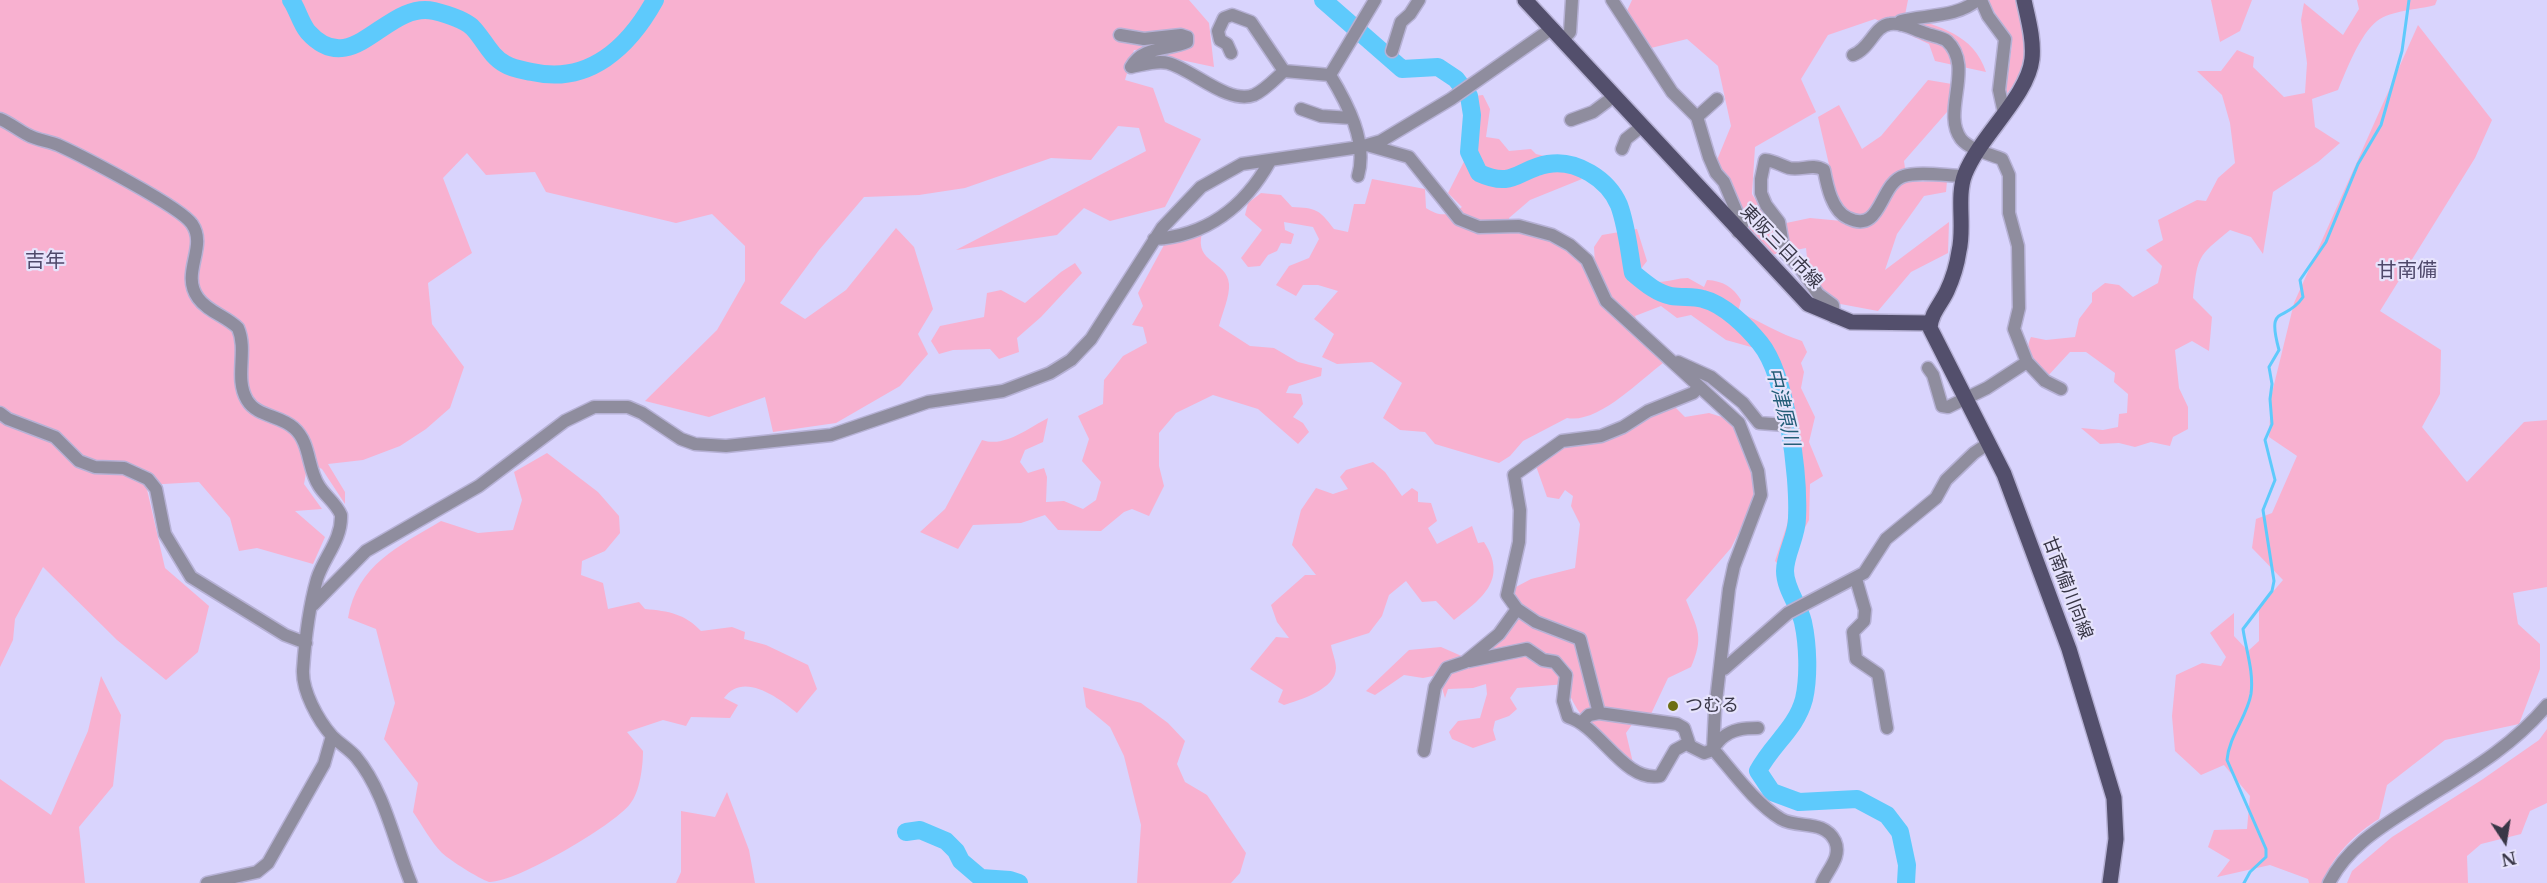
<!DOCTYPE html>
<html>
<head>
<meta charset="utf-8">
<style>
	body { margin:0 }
	#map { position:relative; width:2547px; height:883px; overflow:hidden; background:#d9d4fd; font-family:"Libre Baskerville",serif }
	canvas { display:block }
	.north { position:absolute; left:2475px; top:811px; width:60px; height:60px; -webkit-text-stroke:4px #e6e3fc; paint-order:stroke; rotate:168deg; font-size:16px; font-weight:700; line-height:24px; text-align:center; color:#393747 }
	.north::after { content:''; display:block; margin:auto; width:21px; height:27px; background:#393747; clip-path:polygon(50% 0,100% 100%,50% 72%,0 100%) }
</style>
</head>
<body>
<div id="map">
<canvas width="2547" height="883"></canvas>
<div class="north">N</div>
</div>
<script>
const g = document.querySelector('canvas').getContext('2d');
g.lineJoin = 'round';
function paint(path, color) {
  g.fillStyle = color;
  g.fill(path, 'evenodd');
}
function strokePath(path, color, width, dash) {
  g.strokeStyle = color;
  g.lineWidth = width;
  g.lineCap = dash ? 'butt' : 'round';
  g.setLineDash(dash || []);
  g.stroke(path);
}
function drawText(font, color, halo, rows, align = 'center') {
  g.font = font + ' "Libre Baskerville","Noto Sans JP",serif';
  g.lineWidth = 4.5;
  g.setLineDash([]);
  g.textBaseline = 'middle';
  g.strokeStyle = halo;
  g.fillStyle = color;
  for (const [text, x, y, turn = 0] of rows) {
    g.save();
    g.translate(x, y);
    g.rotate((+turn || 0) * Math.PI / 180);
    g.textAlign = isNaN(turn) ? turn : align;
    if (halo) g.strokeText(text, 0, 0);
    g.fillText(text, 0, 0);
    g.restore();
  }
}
const green = new Path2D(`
	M0,0H1189L1209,23L1214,67L1134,50L1125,80L1153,88L1165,122L1201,139L1165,207L1110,221L1084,208L1057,235L956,250L1146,151L1139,128L1118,126L1091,160L1051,158L965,188L919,195L864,197L819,250L780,303L805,319L846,290L896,228L914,247L933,309L918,334L928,354L900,386L836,423L773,432L765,397L709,417L645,401L717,330L745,281V246L712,214L676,223L546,192L535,172L486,175L467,153L443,178L472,253L428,283L432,324L464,367L450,408L426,429L400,446L363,460L328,464L345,492V504L322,469L308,462L304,484L322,509L295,511L325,537L313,564L257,548L239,551L230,518L199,482L146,485L165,568L209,606L198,652L166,680L117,640L43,567L15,619L13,640L0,667Z
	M1632,0H1908L1905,15C1939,27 1974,34 1986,72L1935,61L1929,44L1875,19L1828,35L1801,79L1816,112L1755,147L1752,194L1772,226L1810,218L1842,221L1818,117L1839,105L1862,149L1881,136L1928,80L1952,84L1947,112L1904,161L1907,182L1947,181L1946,192L1924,196L1897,234L1885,270L1949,222L1948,253L1911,272L1878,311L1835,303L1809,277L1806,248L1771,255L1755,240L1717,160L1731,126L1718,66L1687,39L1651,48L1626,13Z
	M1988,0H2019C2027,43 2035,60 2005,96L2012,44Z
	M2211,0H2252L2240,31L2220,42Z
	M2357,0H2437L2435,5C2417,10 2392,10 2377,21C2360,34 2346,71 2338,90L2312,99L2315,127L2340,143L2318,162L2273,192L2263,254L2251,237L2230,230C2197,257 2198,256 2193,298L2212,317L2209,351L2192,341L2175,350L2179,388L2188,407V429L2173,437L2170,446L2151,442L2135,447L2119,443L2100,444L2081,428L2103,430L2118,427L2119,414L2127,413L2128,394L2114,382L2115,373L2086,352H2070L2046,378C2034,365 2023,354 2031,337L2046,340L2075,337L2079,319L2092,302V293L2105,283L2119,285L2133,297L2158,283L2162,266L2146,250L2163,240L2158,220L2197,200L2206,201L2218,178L2235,163L2230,123L2222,95L2197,71H2221L2237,50L2254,57L2253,67L2284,97L2305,93L2307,63L2301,20L2304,3L2343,35L2359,9Z
	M2418,25L2492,120L2475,158L2380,311L2441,350L2440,394L2422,427L2467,482L2524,422L2547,420V587L2513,593L2518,624L2540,644V669L2519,724L2445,740L2387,785L2379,819C2357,832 2330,858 2323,883H2309L2308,879L2270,865L2217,877L2230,860L2208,847L2214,830L2247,829L2250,796L2224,765L2201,775L2175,751L2172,716L2176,675L2202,663L2221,666L2226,657L2210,633L2234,613V636L2248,651L2259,641V608L2283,580L2252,548L2256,519L2272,513L2297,456L2269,437L2271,397L2294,303Z
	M1483,95L1490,109L1486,137L1499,139L1509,151L1531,149L1536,154L1544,156L1530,166L1539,176L1555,167H1569L1582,179L1530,200L1509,218L1508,231C1542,232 1567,249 1595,266L1594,247L1602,235L1637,229L1647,261L1640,270C1649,291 1671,278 1688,278L1704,287L1707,280C1723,281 1733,287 1741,300L1738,312C1760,321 1779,334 1802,341L1807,352L1801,363L1804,372L1801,388L1815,417L1809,442L1823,476L1810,484L1809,520L1798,541L1796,554L1780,566L1775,561L1787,525L1792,489L1789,450L1778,405L1783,377L1769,352L1726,340L1691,315L1677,318L1661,306L1635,316L1647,346L1663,363C1639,381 1598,424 1567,418L1523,441L1510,456L1499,463L1435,444L1425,432L1400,430L1383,418L1402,383L1372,362L1337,364L1322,357L1334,334L1314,319L1338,291L1318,285H1303L1296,296L1276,285L1289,266L1309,258L1319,239L1313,227L1284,222L1285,230L1294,234L1291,244L1281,243L1277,251L1268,255L1260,266L1248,267L1241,258L1262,230L1245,215L1248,203L1261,193L1281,195L1292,207C1316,208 1319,209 1334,229L1348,232L1354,204H1365L1372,179L1425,189L1426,208C1440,217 1448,216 1462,207L1448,193L1475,140L1474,96Z
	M1202,233C1194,264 1227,260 1229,284C1230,296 1222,314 1219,326L1250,346L1274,348L1298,362L1322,368L1321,376L1289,386L1286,393L1301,394L1303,404L1293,417L1303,423L1309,432L1298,444L1258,409L1213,395L1176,413L1159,433V466L1164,486L1149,516L1132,509L1124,512L1101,531L1058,530L1045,515L1021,523L973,525L958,549L920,532L945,509L982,440C1005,448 1028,428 1048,418L1043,442L1025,450L1020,462L1028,473L1044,468L1047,477L1046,502L1064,501L1083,509L1096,500L1101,482L1082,461L1089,439L1078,416L1103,404L1104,380L1123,356L1147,343L1143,327L1132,325L1143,306L1138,293L1164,245L1167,242Z
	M1075,263L1082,273L1041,317L1017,338L1019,352L999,359L990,349L953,350L939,354L931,341L940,326L984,317L987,293L1001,290L1025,303L1061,272Z
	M1674,406L1685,417L1709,413L1722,417L1736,426L1756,486L1751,508L1731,548L1686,600C1698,630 1704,637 1691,667L1668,678L1651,714L1633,723L1626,733L1634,767C1607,743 1576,720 1566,684L1517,688L1510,698L1517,709L1509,716L1495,721L1493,730L1496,740L1473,748L1452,739L1449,732L1458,721L1480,718L1487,694L1486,684L1473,688L1448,689L1445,698L1438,675L1423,678L1404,675L1375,695L1366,691L1409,650L1441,647L1473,661L1519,618V608L1511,597L1514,588L1531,579L1575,568L1580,524L1571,506L1573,496L1565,490L1559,499L1547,497L1536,466C1550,456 1562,441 1580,441C1586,441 1592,444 1598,442C1625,432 1647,414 1674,406Z
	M547,453L598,492L619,516L620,533L605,551L582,561L581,575L603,583L608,609L639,602L645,609C669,611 685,614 701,631L732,627L745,632L744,639L766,645L808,665L817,689L797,713C779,698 743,671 724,698L738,705L730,718L691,717L686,726L663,720L627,732L643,751C643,766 640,792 630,804C613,826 515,883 489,882C478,878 451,861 442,853C431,842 422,825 413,812L418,783L384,739L395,703L376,629L348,618C357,565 399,546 441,521L478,533L513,530L522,500L514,472Z
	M1373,462L1385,472L1402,496L1412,488L1418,492V502L1431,503L1437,521L1428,528L1437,544L1472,526L1478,543L1484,542C1508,579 1483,598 1454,620L1436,601L1422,602L1406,581L1389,595L1382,616L1369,633L1331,645C1332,652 1336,661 1336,668C1336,689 1300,700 1284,705L1278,702L1283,690L1250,669L1276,637L1289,638L1277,622L1271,605L1305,575H1316L1292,545L1301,510L1316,488L1333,494L1348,489L1340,477L1346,470Z
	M101,676L121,715L113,786L79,827L85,883H0V779L51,815L88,731Z
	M1083,687L1141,703L1168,723L1185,741L1177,764L1185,782L1207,795L1246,853L1240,873L1231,883H1137L1141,825L1124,756L1110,727L1086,707Z
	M2547,729V803L2530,811L2521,834L2481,844L2467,856L2468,883H2347L2352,871L2392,837L2483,779L2539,740Z
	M727,792L749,850L755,883H676L681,872V811L715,817Z`);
const stream = new Path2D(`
	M2244,883L2250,872L2266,857V849L2227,760C2229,736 2247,717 2251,694C2254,672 2246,650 2243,629L2272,591L2274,581L2263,510L2275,480L2265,440L2272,424L2270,399L2272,384L2269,367L2279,350C2266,302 2285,324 2303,297L2300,280L2326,242L2358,164L2381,125L2402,51L2409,0`);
const river = new Path2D(`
	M291,0C298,10 300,22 308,32C353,82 386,0 434,11C446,14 463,19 472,27C484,39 490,56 505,64C513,69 523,70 532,72C589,85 629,47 655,0
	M1323,0L1402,69L1438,67L1456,79L1469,96L1472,115L1469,152L1479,173C1514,189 1518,169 1548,164C1576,159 1608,179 1619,205C1627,227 1629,251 1633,273C1644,282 1656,293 1671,296C1682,298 1693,296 1703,299C1724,304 1747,327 1760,343C1787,376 1799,476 1797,518C1797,536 1785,554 1785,571C1785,589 1799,605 1803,622C1808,645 1809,677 1804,699C1796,729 1772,744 1758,771L1772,792L1799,802L1857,799L1887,815L1900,832L1907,865L1906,883
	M906,832L920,830L946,841L956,851L961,861L981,878L1010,880L1019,883`);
const minor = new Path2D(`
	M1612,0L1672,92L1697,117L1709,157L1716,173L1724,182L1740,220L1742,225L1738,232
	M1981,0L1988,16L2005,39L1999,90L2004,113
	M1901,25V21C1924,15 1959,17 1977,0
	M1120,35L1144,39L1181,35L1187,37V42C1169,50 1142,46 1131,67C1142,65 1157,60 1168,63C1192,69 1228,105 1254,95C1265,90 1275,79 1284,71L1330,75
	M1562,41L1570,32L1572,0
	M1392,51L1401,22L1410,14L1419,0
	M1231,53L1227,44L1220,40L1218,31L1224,18L1232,15L1251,22L1284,71
	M1853,55C1870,49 1874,26 1890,24C1903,22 1914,30 1925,33C1932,36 1942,37 1947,41C1975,67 1941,112 1961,139C1970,150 1990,154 2002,159L2009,175V213L2018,246L2019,308L2014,329L2027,362L2045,381L2061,389
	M1330,75C1347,103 1368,142 1358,176
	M1330,75L1375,0
	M1301,109L1321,116L1351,118
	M1697,117L1717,99
	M0,119C10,123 18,130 28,135C37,140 48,141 58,145C82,156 181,207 192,224C208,247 180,273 198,298C208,312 226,316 238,328C248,351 234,378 247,400C257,417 280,415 294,428C311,443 307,468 319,486C326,497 336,503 341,515C342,540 324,557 317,579C309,607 305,640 303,670C302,691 318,720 332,736C340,744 349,749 356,757C385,792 394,842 411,883
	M1571,120L1593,112L1613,97
	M1367,145L1409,157L1459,219L1479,227L1519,226L1552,235L1570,245L1587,260L1606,301L1739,423L1758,471L1761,495L1734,566L1729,589L1715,710L1713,749C1733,772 1755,803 1781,819C1798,829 1824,819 1835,841C1842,857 1828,869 1822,883
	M1622,149L1626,139L1641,127
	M1154,239C1207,236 1245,206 1270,161
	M1834,317L1833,305L1818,294L1801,269L1784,251L1779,222L1766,205L1761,193V179L1765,160C1775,161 1780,165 1789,168C1801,171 1812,163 1824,170C1827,186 1832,211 1848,218C1882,235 1879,183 1904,176C1918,171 1949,176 1964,176
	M1678,362L1711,377L1743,403L1759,423L1785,425
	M1928,368L1933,375L1942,406L1948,407L1987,388L2027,362
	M0,413L8,419L55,437L79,461L95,467L124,468L148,479L156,489L165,534L191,577L285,635L306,643
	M1856,579L1865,610L1864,621L1853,632L1856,659L1878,674L1887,728
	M313,605L366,551L479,486L565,421L594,407H628L642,413L681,439L695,444L726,446L831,435L928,402L1003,391L1050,373L1071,360L1091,339L1162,228L1201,187L1242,164L1360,147L1381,141L1451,99L1551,29
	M1517,609L1536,622L1580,639L1599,713
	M1469,661L1527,649L1543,660L1555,662L1566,675L1563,701L1568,717C1600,726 1624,783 1660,776L1675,750L1688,743
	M1720,669H1724L1788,613L1864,573L1886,539L1936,498L1946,480L1974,453L1989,443
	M1581,723L1589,715L1599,713L1677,724L1684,728L1690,746L1704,753C1714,751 1715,744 1722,738C1732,729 1745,728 1758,728
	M1424,751L1435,687L1447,668L1465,662L1499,634L1517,609L1507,595L1519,542L1520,510L1514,475L1562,441L1601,436L1623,427L1648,411L1693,393L1699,387
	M207,883L257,872L268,863L324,764L332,736
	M2329,883C2349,844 2385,825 2420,802C2466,773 2512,747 2547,705`);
const major = new Path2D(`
	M1525,0L1808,304L1851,322L1930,323
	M2024,0C2028,19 2034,39 2032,59C2028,96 1980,136 1965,174C1956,197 1965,227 1959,251C1957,265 1953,278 1947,291C1941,304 1931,313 1930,328L2004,474L2069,649L2114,798L2116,839L2110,883`);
const markers = [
	[1673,706,6,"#6d6f13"]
];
const streetNames = [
	["東阪三日市線",1781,247,46],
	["甘南備川向線",2067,588,69]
];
const poiNames = [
	["つむる",1685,706]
];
const neighbourhoodNames = [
	["吉年",45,261],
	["甘南備",2407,271]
];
const waterNames = [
	["中津原川",1782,407,76]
];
paint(green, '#f8b1d0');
strokePath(stream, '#5ecafc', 3);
strokePath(river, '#5ecafc', 18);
strokePath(minor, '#b6b1d5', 15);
strokePath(major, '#b6b1d5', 18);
strokePath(minor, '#8f8d9e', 12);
strokePath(major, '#534f6c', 15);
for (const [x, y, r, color] of markers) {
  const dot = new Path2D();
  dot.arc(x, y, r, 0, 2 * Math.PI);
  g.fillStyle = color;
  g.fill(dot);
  strokePath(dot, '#e6e3fc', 2);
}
drawText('18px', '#393747', '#e6e3fc', streetNames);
drawText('18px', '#393747', '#e6e3fc', poiNames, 'left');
drawText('20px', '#4e486a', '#e6e3fc', neighbourhoodNames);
drawText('italic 20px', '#245e78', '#e6e3fc', waterNames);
</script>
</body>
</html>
